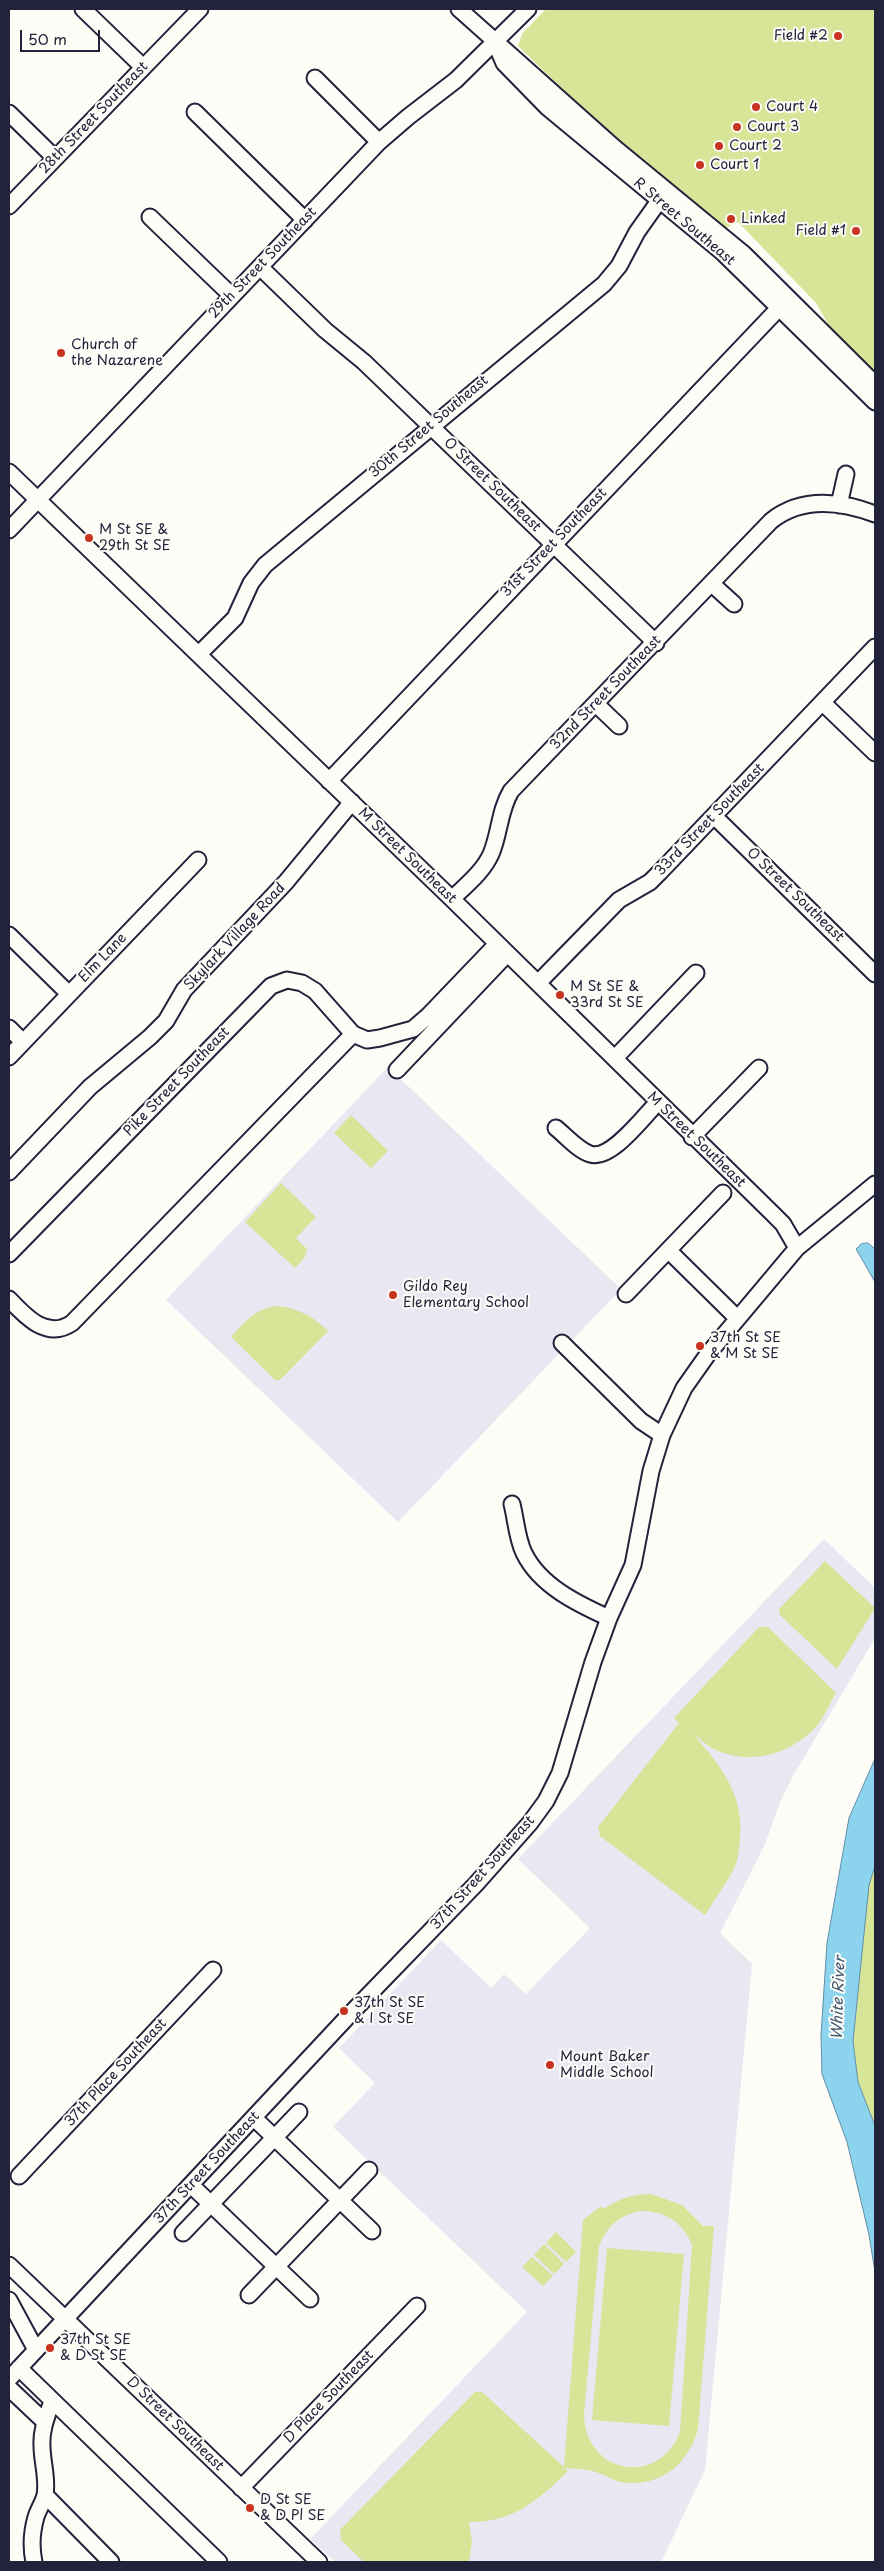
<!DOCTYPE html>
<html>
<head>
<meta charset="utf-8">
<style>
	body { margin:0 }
	#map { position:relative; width:884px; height:2571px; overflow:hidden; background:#fdfcf7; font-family:"Playpen Sans",sans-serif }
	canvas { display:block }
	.frame { position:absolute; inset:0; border:10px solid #22223b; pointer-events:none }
	.scale { position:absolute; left:20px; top:30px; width:80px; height:22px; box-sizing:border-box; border:2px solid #22223b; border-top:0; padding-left:6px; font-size:15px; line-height:18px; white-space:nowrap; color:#22223b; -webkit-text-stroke:4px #fdfcf7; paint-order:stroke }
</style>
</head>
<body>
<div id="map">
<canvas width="884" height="2571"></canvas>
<div class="frame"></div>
<div class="scale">50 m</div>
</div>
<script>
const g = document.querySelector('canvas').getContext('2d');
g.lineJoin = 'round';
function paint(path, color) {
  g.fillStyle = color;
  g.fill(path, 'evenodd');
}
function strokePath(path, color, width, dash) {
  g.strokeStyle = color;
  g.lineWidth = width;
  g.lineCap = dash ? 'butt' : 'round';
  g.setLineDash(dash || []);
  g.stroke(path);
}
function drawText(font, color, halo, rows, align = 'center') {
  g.font = font + ' "Playpen Sans",sans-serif';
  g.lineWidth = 4;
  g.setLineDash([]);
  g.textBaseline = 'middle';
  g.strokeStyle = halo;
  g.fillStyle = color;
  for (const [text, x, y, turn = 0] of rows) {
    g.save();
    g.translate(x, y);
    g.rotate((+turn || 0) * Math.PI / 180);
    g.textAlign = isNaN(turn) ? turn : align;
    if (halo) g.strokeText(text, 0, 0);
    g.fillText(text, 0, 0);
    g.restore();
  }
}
const built = new Path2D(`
	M388,1067L621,1289L398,1522L166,1300Z
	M824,1539L875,1588V1638L793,1776L781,1800L765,1844L720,1933L752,1964L705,2470L661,2562H335L310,2539L527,2312L333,2127L375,2083L339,2048L441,1940L491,1988L504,1974L526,1994L590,1928L518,1859Z`);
const green = new Path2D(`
	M546,9H875V372L831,329L816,303L738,222L726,228L607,132L518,46L522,34Z
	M351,1115L388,1151L371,1168L334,1133Z
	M281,1183L316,1217L296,1238L307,1249L305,1257L295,1268L245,1222Z
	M273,1306C297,1307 311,1315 328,1331L280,1380H275L231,1337C244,1322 254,1311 273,1306Z
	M825,1561L875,1608L837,1669L780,1615L779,1609Z
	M759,1627H768L836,1693C829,1705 823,1720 814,1729C787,1756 746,1766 712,1748C705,1744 699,1738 693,1734C723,1768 747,1799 739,1847C738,1853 738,1860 735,1866C727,1883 715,1899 705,1915L600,1836L598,1827L679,1723L674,1718Z
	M875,1866V2126L858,2082L853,2041L869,1885Z
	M651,2194L682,2205L703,2226H714L698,2429C689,2462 664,2485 628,2483C617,2483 609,2477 599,2473C589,2469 576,2469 565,2468L568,2471C539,2500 512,2523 469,2522L472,2542L469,2562H364L341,2540L340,2530L475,2392H482L564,2467L583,2220L600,2207L605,2208C620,2198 634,2194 651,2194ZM641,2211C665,2211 683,2222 692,2245L680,2432C658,2488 585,2474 584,2414L599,2246C607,2226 620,2215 641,2211Z
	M556,2232L576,2252L566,2262L546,2243Z
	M544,2244L564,2264L554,2274L534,2255Z
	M607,2248L684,2254L669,2426L592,2420Z
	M532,2257L553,2276L543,2286L522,2267Z`);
const water = new Path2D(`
	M868,1243L875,1249V1282L856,1249L861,1244Z
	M875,1759V1866L869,1885L853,2041L858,2082L875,2126V2272L869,2235L847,2142L822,2074L821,2035L827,1943L849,1818Z`);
const minor = new Path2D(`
	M83,9L143,67
	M459,9L615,148L744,254L875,384
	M495,42L504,63L548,108L722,252L875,402
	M315,78L379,142
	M195,112L305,220
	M9,113L55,158
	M9,206L200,9
	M150,217L232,296
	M260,267L325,330L364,362L656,643
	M9,472L452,899L772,1213L783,1224L797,1248
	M839,505L846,474
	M9,530L379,142L408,117L456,80L528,9
	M712,584L734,604
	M199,654L235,618L251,583L265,565L604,284L619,266L637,232L659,201
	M823,703L875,753
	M596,704L619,726
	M329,781L780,307
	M715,817L875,974
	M452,899C465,886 483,872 491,854C500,833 499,811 511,791L771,521C802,496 840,501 875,514
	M9,935L69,994
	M538,983L619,900L650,882L660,872L875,647
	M9,1028L23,1042
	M9,1057L198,860
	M615,1058L696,973
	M397,1070L507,954
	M556,1128C566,1136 578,1150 590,1154C611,1161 644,1116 658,1102
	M692,1137L759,1068
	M9,1172L90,1087L150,1037L166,1021L184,990L286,882L352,802
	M669,1251L737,1318
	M9,1254L271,986L287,980L302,983L315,991L353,1034L367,1040L380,1038L413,1029L428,1016L497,944
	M626,1294L723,1193
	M9,1299C26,1317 47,1340 72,1323L353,1034
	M562,1343L641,1421L662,1435
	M512,1504C516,1520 517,1539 524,1553C540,1586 578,1604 609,1618
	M254,2118L372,2231
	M19,2176L213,1970
	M191,2185L310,2299
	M183,2233L299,2112
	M9,2265L319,2562
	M249,2295L369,2170
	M9,2300L36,2350
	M19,2368L219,2562
	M9,2379L354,2010L476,1884L530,1823L546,1801L560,1773L593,1662L609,1618L633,1565L651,1471L662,1435L684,1388L708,1354L797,1248L875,1184
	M9,2388L45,2422
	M241,2488L417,2306
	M45,2495L111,2562
	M34,2562C31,2548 32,2531 36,2517C38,2510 43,2503 45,2495C48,2479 42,2462 42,2446C41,2430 47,2416 52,2401`);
const markers = [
	[838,36,5,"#c8321e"],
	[756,107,5,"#c8321e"],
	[737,127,5,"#c8321e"],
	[719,146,5,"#c8321e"],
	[700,165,5,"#c8321e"],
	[731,219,5,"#c8321e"],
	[856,231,5,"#c8321e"],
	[61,353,5,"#c8321e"],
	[89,538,5,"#c8321e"],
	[560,995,5,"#c8321e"],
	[393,1295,5,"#c8321e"],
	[700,1346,5,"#c8321e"],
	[344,2011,5,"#c8321e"],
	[550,2065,5,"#c8321e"],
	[50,2348,5,"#c8321e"],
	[250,2508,5,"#c8321e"]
];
const poiNames = [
	["Field #2",828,36,"right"],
	["Court 4",766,107],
	["Court 3",747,127],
	["Court 2",729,146],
	["Court 1",710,165],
	["Linked",741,219],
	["Field #1",846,231,"right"],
	["Church of",71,345],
	["the Nazarene",71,361],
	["M St SE &",99,530],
	["29th St SE",99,546],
	["M St SE &",570,987],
	["33rd St SE",570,1003],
	["Gildo Rey",403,1287],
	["Elementary School",403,1303],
	["37th St SE",710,1338],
	["& M St SE",710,1354],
	["37th St SE",354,2003],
	["& I St SE",354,2019],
	["Mount Baker",560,2057],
	["Middle School",560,2073],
	["37th St SE",60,2340],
	["& D St SE",60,2356],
	["D St SE",260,2500],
	["& D Pl SE",260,2516]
];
const streetNames = [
	["28th Street Southeast",94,118,-46],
	["R Street Southeast",684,222,40],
	["29th Street Southeast",263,263,-46],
	["30th Street Southeast",429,427,-40],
	["O Street Southeast",492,485,44],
	["31st Street Southeast",554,543,-46],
	["32nd Street Southeast",606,693,-46],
	["33rd Street Southeast",710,820,-46],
	["M Street Southeast",407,856,44],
	["O Street Southeast",795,895,44],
	["Skylark Village Road",235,937,-47],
	["Elm Lane",103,958,-46],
	["Pike Street Southeast",177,1082,-46],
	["M Street Southeast",696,1140,44],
	["37th Street Southeast",483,1873,-48],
	["37th Place Southeast",116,2073,-47],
	["37th Street Southeast",207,2168,-47],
	["D Place Southeast",329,2397,-46],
	["D Street Southeast",175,2424,44]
];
const waterNames = [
	["White River",839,1998,-88]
];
paint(built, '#e8e7f2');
paint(green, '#d7e598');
paint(water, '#8cd3ee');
strokePath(water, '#628ca6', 1);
strokePath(minor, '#22223b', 19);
strokePath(minor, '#fdfcf7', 15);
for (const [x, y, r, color] of markers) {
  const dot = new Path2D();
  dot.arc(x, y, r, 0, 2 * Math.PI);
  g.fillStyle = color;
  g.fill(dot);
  strokePath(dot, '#fdfcf7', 2);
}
drawText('14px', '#22223b', '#fdfcf7', poiNames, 'left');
drawText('14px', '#22223b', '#fdfcf7', streetNames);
drawText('italic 15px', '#425771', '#fdfcf7', waterNames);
</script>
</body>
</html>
